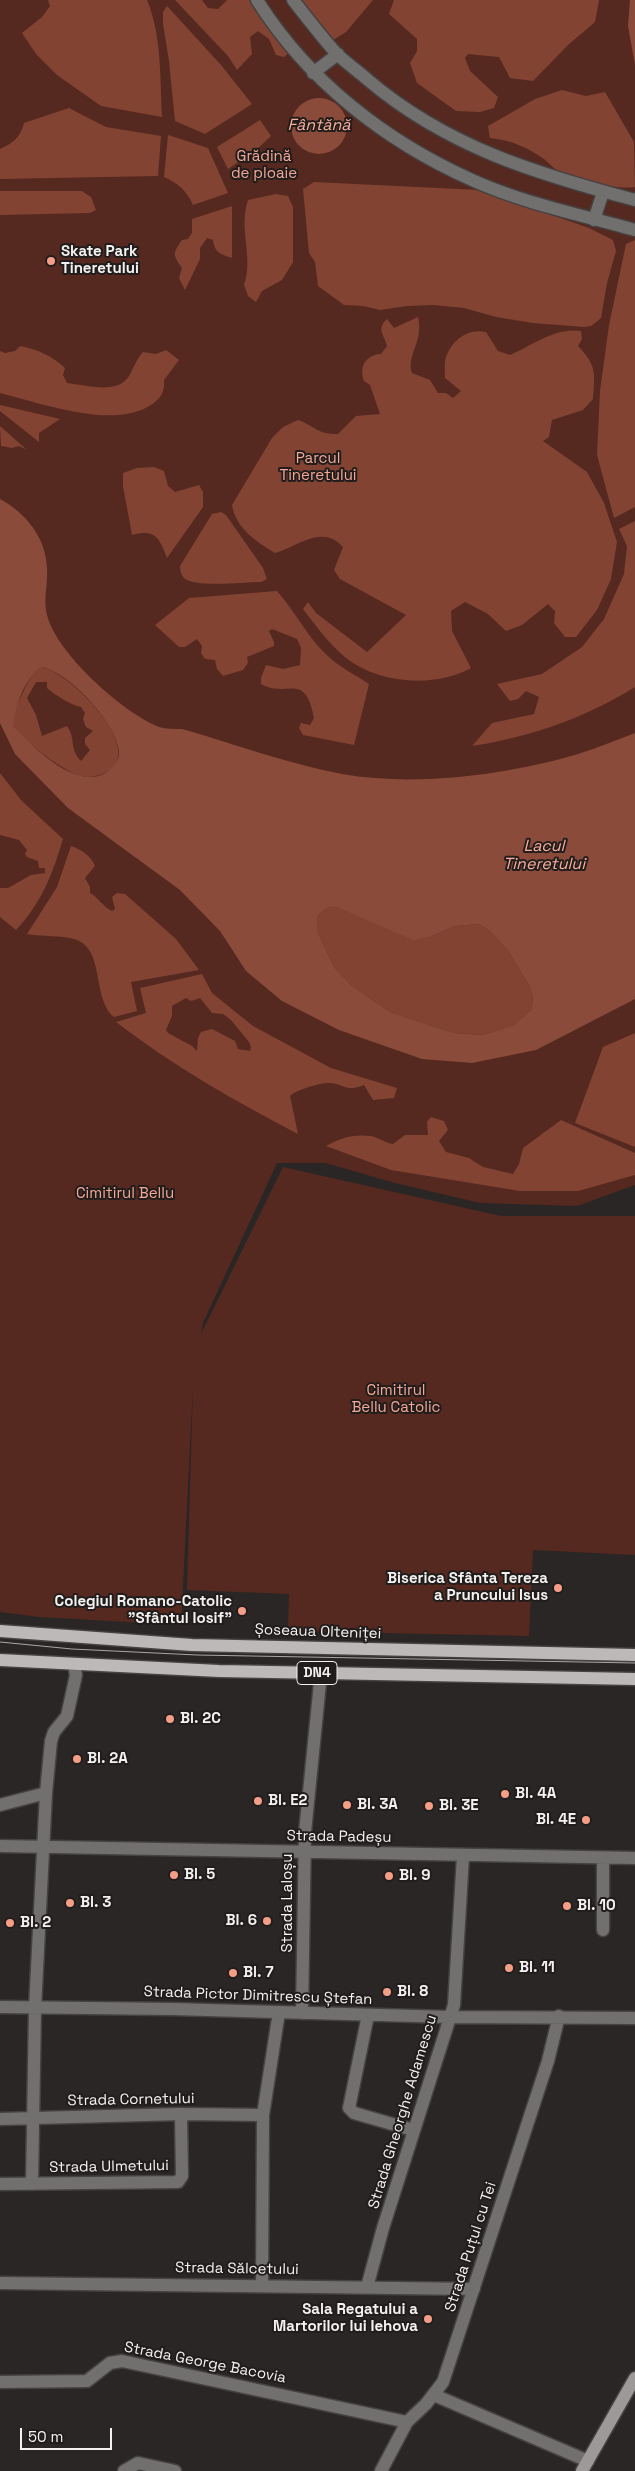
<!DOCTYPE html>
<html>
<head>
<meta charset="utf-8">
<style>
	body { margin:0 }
	#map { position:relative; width:635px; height:2471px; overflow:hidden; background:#2a2625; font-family:"Space Grotesk",sans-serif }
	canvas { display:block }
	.scale { position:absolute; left:20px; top:2428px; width:92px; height:22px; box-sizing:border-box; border:2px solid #f4f1f1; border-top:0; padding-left:6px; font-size:15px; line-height:18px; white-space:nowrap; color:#f4f1f1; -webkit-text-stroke:4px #201d1c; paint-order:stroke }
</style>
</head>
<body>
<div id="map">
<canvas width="635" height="2471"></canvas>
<div class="scale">50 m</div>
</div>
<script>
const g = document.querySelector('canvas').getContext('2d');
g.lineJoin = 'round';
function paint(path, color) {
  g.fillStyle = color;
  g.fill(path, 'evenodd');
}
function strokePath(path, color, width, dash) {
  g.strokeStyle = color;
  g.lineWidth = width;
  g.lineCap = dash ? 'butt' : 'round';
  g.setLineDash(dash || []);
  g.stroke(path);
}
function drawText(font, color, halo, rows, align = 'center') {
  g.font = font + ' "Space Grotesk",sans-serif';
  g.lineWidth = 4;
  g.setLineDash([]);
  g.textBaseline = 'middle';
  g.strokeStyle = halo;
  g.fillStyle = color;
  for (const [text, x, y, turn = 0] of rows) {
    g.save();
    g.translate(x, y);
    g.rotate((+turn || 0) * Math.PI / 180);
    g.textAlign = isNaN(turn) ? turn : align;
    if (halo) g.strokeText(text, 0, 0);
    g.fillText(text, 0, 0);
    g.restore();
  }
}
const green = new Path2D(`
	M0,0H635V1185L577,1206L480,1203L395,1183L325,1163H277L203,1323L201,1334L283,1167L501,1216H635V1555L533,1550L529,1636L288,1631L289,1594L187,1590L193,1386L181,1625L39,1617L0,1612Z`);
const forest = new Path2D(`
	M48,0H147C162,36 160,79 162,117L101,106L57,75L36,54L22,33L42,17L50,6Z
	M175,0H202L208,8L218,9L227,0H255L290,52L284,57L276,55L269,39L258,31L250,37L252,54L237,70L228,56Z
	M300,0H373L346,32L333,40L324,35Z
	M394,0H599L595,22L568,45L533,81L510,78L499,57L468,54L465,58L470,71L498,97L494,108L480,112L456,111L417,83L410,63L417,51V39L389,14Z
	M167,6L221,65L252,104L205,134L175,121L169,61L163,24V12Z
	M562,90L586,96L605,92L634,142L635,187C620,190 572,180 559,172C553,168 549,163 544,159C527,147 510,140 490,138L488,126L535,99Z
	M69,108L106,127L161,136L158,176L0,179V149C13,143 20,138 24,123Z
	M260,120L271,136L256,150L228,169L217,147Z
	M168,135L208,148L228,193L193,205C186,190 179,184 164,177Z
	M314,182L480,190L589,228L613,240L616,251L607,283L601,318L591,326L584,327L533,323L496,317L464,308L434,305L407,306L380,310L363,306L344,305L318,286L315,262L309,253L303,189Z
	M0,191H82L91,197L96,210L90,213L0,215Z
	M276,194L288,196L293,207V262L282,280L262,291L256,302L248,296L244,285C254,256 238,231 248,200Z
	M232,206V258C221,254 215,254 213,240L207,238L200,248V259L185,290L179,278L182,268C173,255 172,254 182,240L188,239L192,233V219Z
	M635,240V507L614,518L597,455L600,391L609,325L626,244Z
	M418,317C424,342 406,355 412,373L430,380L438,393H446L453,398L461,391L445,378C445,372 444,363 446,357C452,340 468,328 486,332L498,351L510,355C533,345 555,327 581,331L582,339L578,346C597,366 595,373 593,399L583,410L552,420L549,437L543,441L587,472L604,503L617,542L611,579L597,610L576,637H565L554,623L555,611L548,604L522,625L506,631L488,614L465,602L451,611L452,631L471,668C435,688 379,684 346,658C329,644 316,626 303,609L308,602L316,613L367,652L406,615L340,579L334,570L343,547C322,524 299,546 275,553C255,541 236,528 232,505L272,438L283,427L298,420C317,427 316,434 338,434L356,416L380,414L370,385L364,381C359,367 365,355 381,354L387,346C384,334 376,329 387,319L394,328Z
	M20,346C36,349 53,356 65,368L63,375L67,383C85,385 118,395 129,376C134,367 136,360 143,352L156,354L166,350L179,360L164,380C165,392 161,398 151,405C113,430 41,403 0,393V351L5,353L15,351Z
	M0,405L60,419L39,433V442L0,411Z
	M0,426L27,450L19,446L12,448L1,446Z
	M154,467L164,471L168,486L175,492L199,485L203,492V507L167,558C159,537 155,529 132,535L123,486V473L137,468Z
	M221,512L226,515L263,568L267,579L261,582C247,582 193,588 184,578C181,575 180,570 180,566L212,514Z
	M635,521V687C585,718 531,737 472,746L492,723L534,714L539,697L526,691L518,699L510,701L497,684L542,674L582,647L604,619L624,574L627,546L619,529Z
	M277,591C296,612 308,639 330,658C341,668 356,675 369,684L354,745L303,735L299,728L301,723L310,725L314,718C305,670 287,699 261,684V678L266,665L283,669L300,665L301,648L297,639L272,629L269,631L274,642V646L247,657L248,663L243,670L223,676L217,669L215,660L205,659L201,653L202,646L197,639L185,647H179L155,625L189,598Z
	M42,667C70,672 154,756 102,774C95,777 88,778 80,776C67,773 18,738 14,726C10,715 20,699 24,690C29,680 32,671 42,667ZM36,682H47V688C55,695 71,705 81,707L85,713L83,719L86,727L93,731L85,738V744L90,750L81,761C69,749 76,738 67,726L42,736L36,715L27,698Z
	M0,773L21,800L63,839C53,873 41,904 16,930L0,917V888H8L31,875L45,873V868H39L38,861L27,857L25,854L27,850L19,840L0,835Z
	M71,846C81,849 92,857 95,866L85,878L90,887V893C99,898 103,907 112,911L115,909L112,897L117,893L125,894L176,939L199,970L131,982L137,1011L114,1017C91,998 106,948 74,939C60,935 43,937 27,934L57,887Z
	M337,907L365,918L432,936L455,926L479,924L491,932L509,952L530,987L533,997L531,1010L514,1025L483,1035L454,1033L390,1012L351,985L334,967L318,933L317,917L327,908Z
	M202,974L212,993L253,1026L331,1068L397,1088L394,1098L373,1100L364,1085C346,1092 346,1085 330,1083C322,1082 295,1090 290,1096L298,1134C235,1101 173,1066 116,1022L146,1013L140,988ZM186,998L191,1001L200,998L212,1013L223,1014L231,1020L249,1042L251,1047L250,1051L238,1049L235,1041L212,1029L201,1032L198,1038L197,1051L192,1046L168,1033L166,1030L172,1016V1006Z
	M635,1033V1147L575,1123L603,1047Z
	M431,1117L444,1121L448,1130L439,1141L446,1152L469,1158L483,1167L513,1174L519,1164L523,1148L561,1120L635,1153V1175L578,1191H520L391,1170L326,1146C341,1138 353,1134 370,1136C378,1137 385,1143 393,1144L405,1135H428L427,1122Z`);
const water = new Path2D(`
	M630,0H635V65L628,26Z
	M291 126a28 28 0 1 1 56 0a28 28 0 1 1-56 0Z
	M0,499C26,513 46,538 47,568C48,582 44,596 46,610C51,649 123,713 159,727C166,729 175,729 182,729C235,744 288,764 342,774C416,787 507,775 578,754C597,748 616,740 635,733V999L536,1050L472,1063L422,1059L339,1030L282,1001L246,971L220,931L180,890L68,808L15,754L0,723ZM42,667C69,672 117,724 119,751C120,759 115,765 109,770C80,795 33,747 14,727C12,711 27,673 42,667ZM337,907L413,940L432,936L455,926L479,924L491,932L509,952L530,987L533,997L531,1010L514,1025L483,1035L454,1033L390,1012L351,985L334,967L318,933L317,917L327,908Z`);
const street = new Path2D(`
	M257,0C308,81 385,141 472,180C522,203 582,215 635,230
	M293,0C307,18 321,36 336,53C346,63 358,71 368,80C447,147 537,174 635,200
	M313,73L338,54
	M594,220L603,192
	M0,1805L46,1793
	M0,1846L635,1858
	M603,1858V1930
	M0,2007L173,2009L449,2017L635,2018
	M302,2013L305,1832L321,1673
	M368,2015L349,2108L354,2113L413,2130
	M0,2119L181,2114L263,2115
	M0,2184L178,2182L182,2176L181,2114
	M32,2184L35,2008L46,1793L51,1741L54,1732L67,1716L76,1675L74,1665
	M0,2283L474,2289
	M262,2285L263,2115L279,2012
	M367,2287L383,2228L454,2005L463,1856
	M0,2382L87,2381L110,2363L122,2361L407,2422
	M434,2395L588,2461
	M124,2471L138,2463L175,2471
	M381,2471L407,2422L426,2404L443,2382L548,2061L559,2016`);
const secondary = new Path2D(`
	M582,2471L635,2378`);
const primary = new Path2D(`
	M0,1631L192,1645L635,1655
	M0,1660L219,1671L635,1679`);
const tram = new Path2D(`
	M0,1642L72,1649L197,1655L635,1663`);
const markers = [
	[51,261,5,"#f49e88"],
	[558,1588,5,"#f49e88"],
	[242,1611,5,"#f49e88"],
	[170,1719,5,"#f49e88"],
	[77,1759,5,"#f49e88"],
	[505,1794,5,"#f49e88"],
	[258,1801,5,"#f49e88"],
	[347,1805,5,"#f49e88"],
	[429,1806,5,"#f49e88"],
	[586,1820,5,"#f49e88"],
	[174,1875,5,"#f49e88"],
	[389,1876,5,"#f49e88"],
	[70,1903,5,"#f49e88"],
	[567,1906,5,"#f49e88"],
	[267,1921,5,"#f49e88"],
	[10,1923,5,"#f49e88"],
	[509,1968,5,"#f49e88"],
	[233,1973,5,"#f49e88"],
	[387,1992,5,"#f49e88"],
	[428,2319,5,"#f49e88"]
];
const shields = [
	[317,1673,40]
];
const shieldNames = [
	["DN4",317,1673]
];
const parkNames = [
	["Grădină",264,157],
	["de ploaie",264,174],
	["Parcul",318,459],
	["Tineretului",318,476],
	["Cimitirul Bellu",125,1194],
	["Cimitirul",396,1391],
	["Bellu Catolic",396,1408]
];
const poiNames = [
	["Skate Park",61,252],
	["Tineretului",61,269],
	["Biserica Sfânta Tereza",548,1579,"right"],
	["a Pruncului Isus",548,1596,"right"],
	["Colegiul Romano-Catolic",232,1602,"right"],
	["\"Sfântul Iosif\"",232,1619,"right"],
	["Bl. 2C",180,1719],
	["Bl. 2A",87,1759],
	["Bl. 4A",515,1794],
	["Bl. E2",268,1801],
	["Bl. 3A",357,1805],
	["Bl. 3E",439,1806],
	["Bl. 4E",576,1820,"right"],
	["Bl. 5",184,1875],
	["Bl. 9",399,1876],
	["Bl. 3",80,1903],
	["Bl. 10",577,1906],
	["Bl. 6",257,1921,"right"],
	["Bl. 2",20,1923],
	["Bl. 11",519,1968],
	["Bl. 7",243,1973],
	["Bl. 8",397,1992],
	["Sala Regatului a",418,2310,"right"],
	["Martorilor lui Iehova",418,2327,"right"]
];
const streetNames = [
	["Șoseaua Olteniței",318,1632,2],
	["Strada Padeșu",339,1837,1],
	["Strada Laloșu",288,1903,-90],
	["Strada Pictor Dimitrescu Ștefan",258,1996,2],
	["Strada Cornetului",131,2100,-1],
	["Strada Gheorghe Adamescu",403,2112,-73],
	["Strada Ulmetului",109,2167,-1],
	["Strada Puțul cu Tei",471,2247,-72],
	["Strada Sălcetului",237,2269,1],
	["Strada George Bacovia",205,2363,11]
];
const waterNames = [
	["Fântănă",319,126],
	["Lacul",544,847],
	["Tineretului",544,865]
];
paint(green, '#55291f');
paint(forest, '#824333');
paint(water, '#8b4b3b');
strokePath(street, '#464242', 15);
strokePath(secondary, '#464242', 15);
strokePath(primary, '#464242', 15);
strokePath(street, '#72706f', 12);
strokePath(secondary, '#9c9998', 12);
strokePath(primary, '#bdb9b8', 12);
strokePath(tram, '#aba7a7', 1);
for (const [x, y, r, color] of markers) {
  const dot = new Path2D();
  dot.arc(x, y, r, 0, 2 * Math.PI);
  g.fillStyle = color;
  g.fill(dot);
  strokePath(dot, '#201d1c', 2);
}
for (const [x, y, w] of shields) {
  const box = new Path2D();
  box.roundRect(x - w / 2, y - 11.5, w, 23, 4);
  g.fillStyle = '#201d1c';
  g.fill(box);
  strokePath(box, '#f4f1f1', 1);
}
drawText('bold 14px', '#f4f1f1', null, shieldNames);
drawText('15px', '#f6a895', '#201d1c', parkNames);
drawText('bold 15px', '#f4f1f1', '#201d1c', poiNames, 'left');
drawText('15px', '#f4f1f1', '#201d1c', streetNames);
drawText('italic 16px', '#fcae9a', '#201d1c', waterNames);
</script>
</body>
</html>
